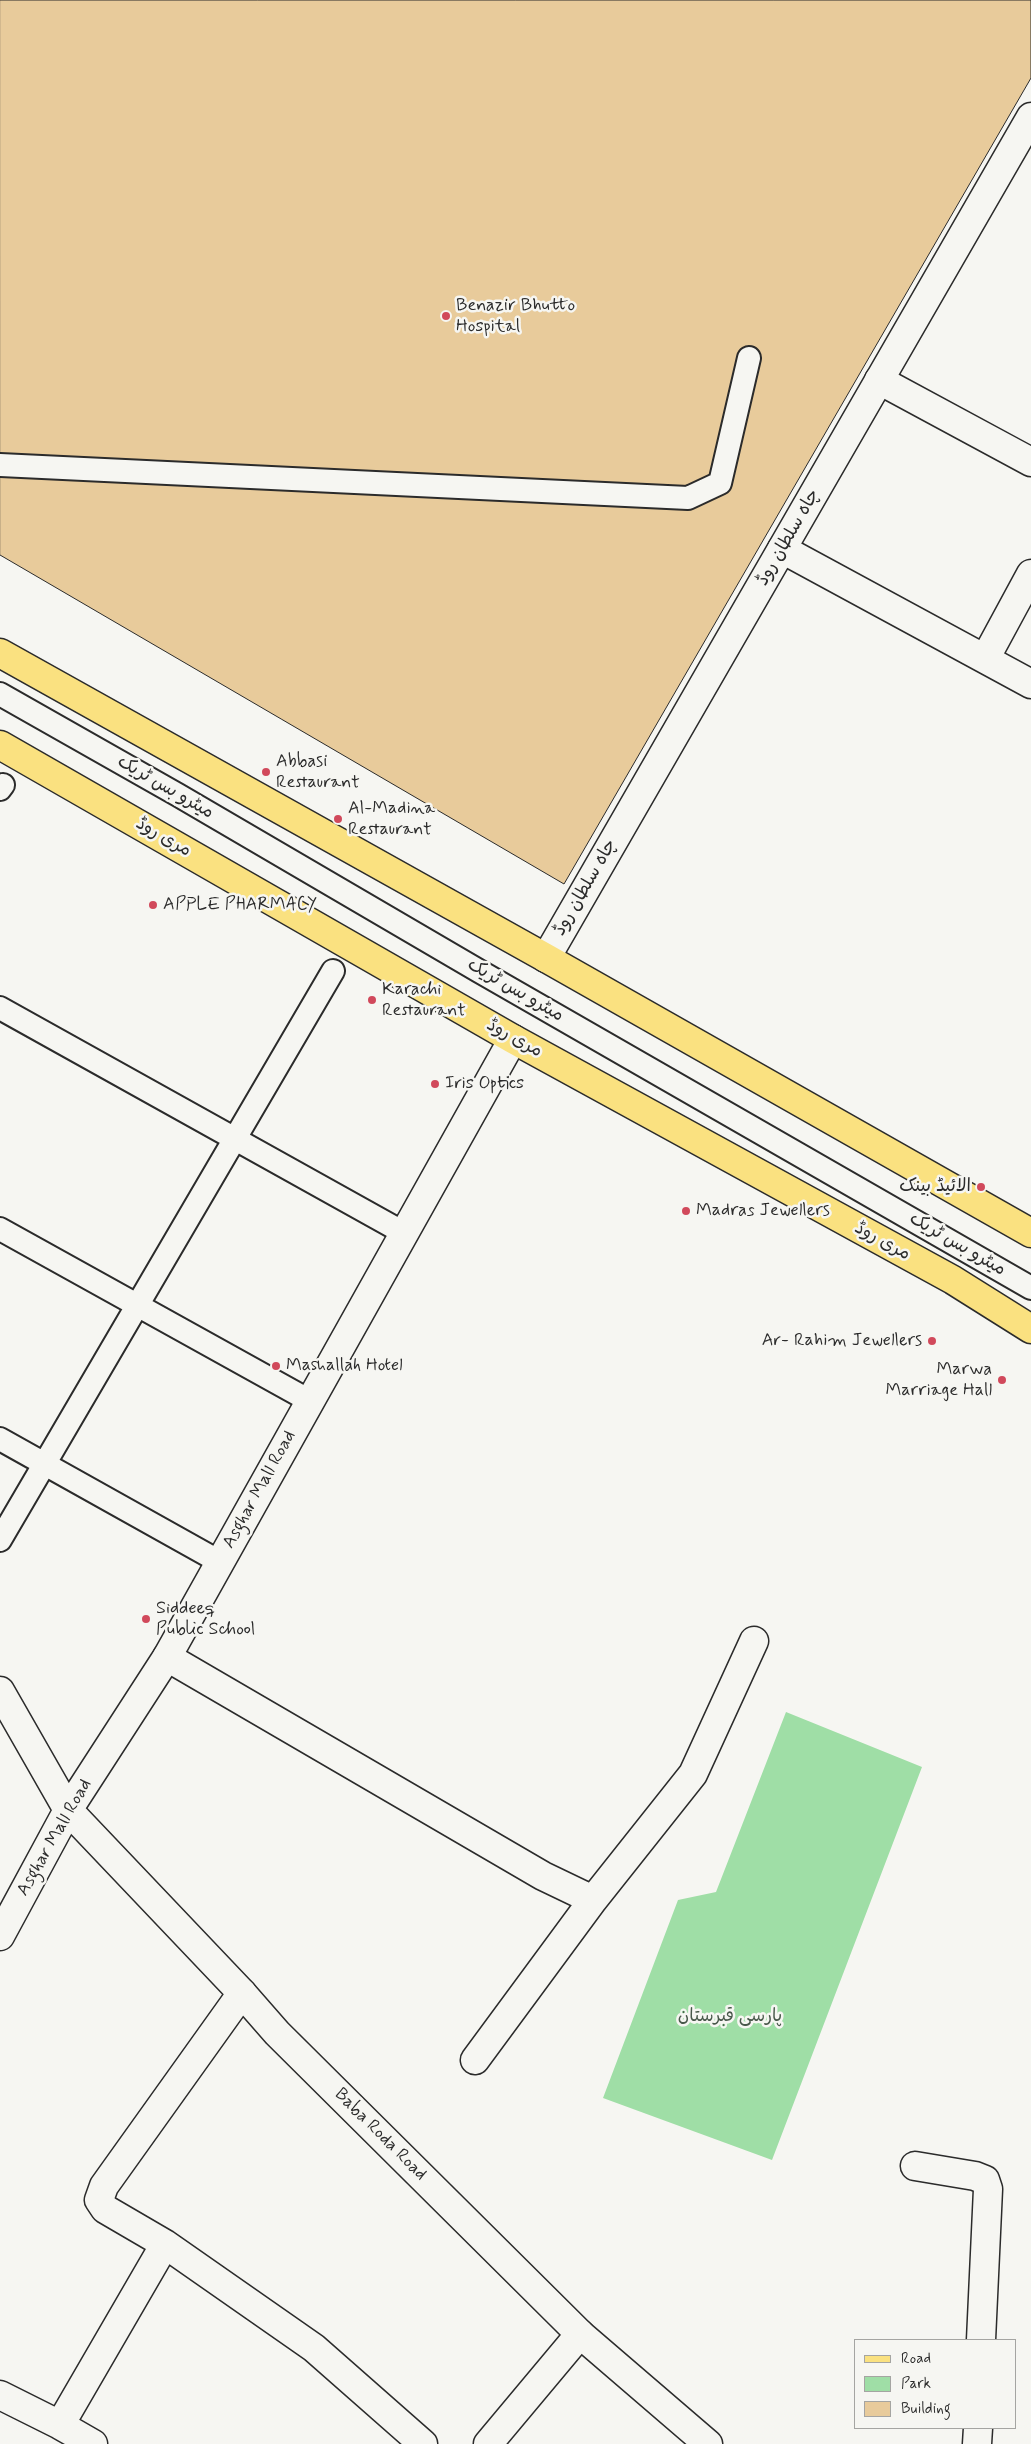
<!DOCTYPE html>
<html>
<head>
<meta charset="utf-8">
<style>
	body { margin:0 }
	#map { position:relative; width:1031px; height:2444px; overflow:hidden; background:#f6f6f2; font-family:Mynerve,sans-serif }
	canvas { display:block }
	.legend { position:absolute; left:854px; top:2339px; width:162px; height:90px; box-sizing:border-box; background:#f6f6f2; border:1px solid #a5a5a2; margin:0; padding:6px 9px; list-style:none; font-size:15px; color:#2b2b2b }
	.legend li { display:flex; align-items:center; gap:10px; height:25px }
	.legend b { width:25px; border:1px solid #a5a5a2 }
</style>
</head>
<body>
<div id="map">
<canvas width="1031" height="2444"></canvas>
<ul class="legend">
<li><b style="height:6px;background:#fae180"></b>Road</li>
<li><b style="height:14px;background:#9fdea6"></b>Park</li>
<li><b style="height:14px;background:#e8cb9b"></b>Building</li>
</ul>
</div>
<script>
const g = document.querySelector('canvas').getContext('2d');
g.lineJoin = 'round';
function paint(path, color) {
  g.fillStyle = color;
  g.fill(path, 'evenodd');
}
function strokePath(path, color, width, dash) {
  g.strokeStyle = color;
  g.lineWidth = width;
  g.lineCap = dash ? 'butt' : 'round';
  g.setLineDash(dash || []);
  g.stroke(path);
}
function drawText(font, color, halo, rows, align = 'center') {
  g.font = font + ' Mynerve,"Playpen Sans Arabic",sans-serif';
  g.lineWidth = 5;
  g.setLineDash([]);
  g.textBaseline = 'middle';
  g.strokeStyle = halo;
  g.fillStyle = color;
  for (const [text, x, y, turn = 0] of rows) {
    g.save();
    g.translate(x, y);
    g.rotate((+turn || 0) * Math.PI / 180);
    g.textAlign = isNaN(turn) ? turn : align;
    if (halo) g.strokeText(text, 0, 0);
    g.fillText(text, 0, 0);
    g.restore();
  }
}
const green = new Path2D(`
	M786,1712L922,1767L772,2160L603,2098L678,1900L716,1892Z`);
const building = new Path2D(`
	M0,0H1031V78L564,884L0,555Z`);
const lane = new Path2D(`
	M0,465L688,498L720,483L749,358
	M0,694L178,795L479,971L1031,1288
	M0,789L3,785
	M0,1008L404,1233
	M0,1229L310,1401
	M0,1439L220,1562
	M0,1540L333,971`);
const street = new Path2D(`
	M879,380L1031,462
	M782,549L1031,684
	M985,659L1031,574
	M167,1657L543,1876L593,1900
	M242,1993L104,2186L99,2200L105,2209L165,2244L314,2348L423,2444
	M475,2060L593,1900L693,1774L754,1641
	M915,2166L975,2176L985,2180L988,2189L981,2340
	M0,2395L60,2425L93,2444
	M60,2425L165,2244
	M488,2444L580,2334
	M977,2444L978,2428`);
const secondary = new Path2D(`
	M546,958L1031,117
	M0,1691L68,1810L242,1993L277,2033L580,2334L708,2444
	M0,1936L68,1810L167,1657L513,1039`);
const primary = new Path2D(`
	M0,653L546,958L1031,1233
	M0,745L513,1039L953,1280L1031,1329`);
const markers = [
	[446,316,5,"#d1495b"],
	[266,772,5,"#d1495b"],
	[338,819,5,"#d1495b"],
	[153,905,5,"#d1495b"],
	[372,1000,5,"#d1495b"],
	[435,1084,5,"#d1495b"],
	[981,1187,5,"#d1495b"],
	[686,1211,5,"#d1495b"],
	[932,1341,5,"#d1495b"],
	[276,1366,5,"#d1495b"],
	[1002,1380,5,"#d1495b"],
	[146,1619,5,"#d1495b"]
];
const poiNames = [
	["Benazir Bhutto",456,306],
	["Hospital",456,327],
	["Abbasi",276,762],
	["Restaurant",276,783],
	["Al-Madina",348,809],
	["Restaurant",348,830],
	["APPLE PHARMACY",163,905],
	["Karachi",382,990],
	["Restaurant",382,1011],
	["Iris Optics",445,1084],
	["الائیڈ بینک",971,1187,"right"],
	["Madras Jewellers",696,1211],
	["Ar- Rahim Jewellers",922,1341,"right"],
	["Mashallah Hotel",286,1366],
	["Marwa",992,1370,"right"],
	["Marriage Hall",992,1391,"right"],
	["Siddeeq",156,1609],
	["Public School",156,1630]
];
const streetNames = [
	["چاہ سلطان روڈ",789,538,-60],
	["میٹرو بس ٹریک",165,788,30],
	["مری روڈ",163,838,30],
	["چاہ سلطان روڈ",586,888,-60],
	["میٹرو بس ٹریک",515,991,30],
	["مری روڈ",514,1039,29],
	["مری روڈ",882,1242,29],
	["میٹرو بس ٹریک",957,1245,30],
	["Asghar Mall Road",260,1490,-61],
	["Asghar Mall Road",55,1838,-60],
	["Baba Roda Road",380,2135,45]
];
const parkNames = [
	["پارسی قبرستان",730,2017]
];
paint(green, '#9fdea6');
paint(building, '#e8cb9b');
strokePath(building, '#2b2b2b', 1);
strokePath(lane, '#2b2b2b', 26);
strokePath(street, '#2b2b2b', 31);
strokePath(secondary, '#2b2b2b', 31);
strokePath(primary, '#2b2b2b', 31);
strokePath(lane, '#f6f6f2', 22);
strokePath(street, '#f6f6f2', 28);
strokePath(secondary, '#f6f6f2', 28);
strokePath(primary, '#fae180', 28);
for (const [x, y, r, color] of markers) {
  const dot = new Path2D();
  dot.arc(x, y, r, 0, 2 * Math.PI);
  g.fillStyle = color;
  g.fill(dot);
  strokePath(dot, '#f6f6f2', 2);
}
drawText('18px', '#2b2b2b', '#f6f6f2', poiNames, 'left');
drawText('18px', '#2b2b2b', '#f6f6f2', streetNames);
drawText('18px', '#48584a', '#f6f6f2', parkNames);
</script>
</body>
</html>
